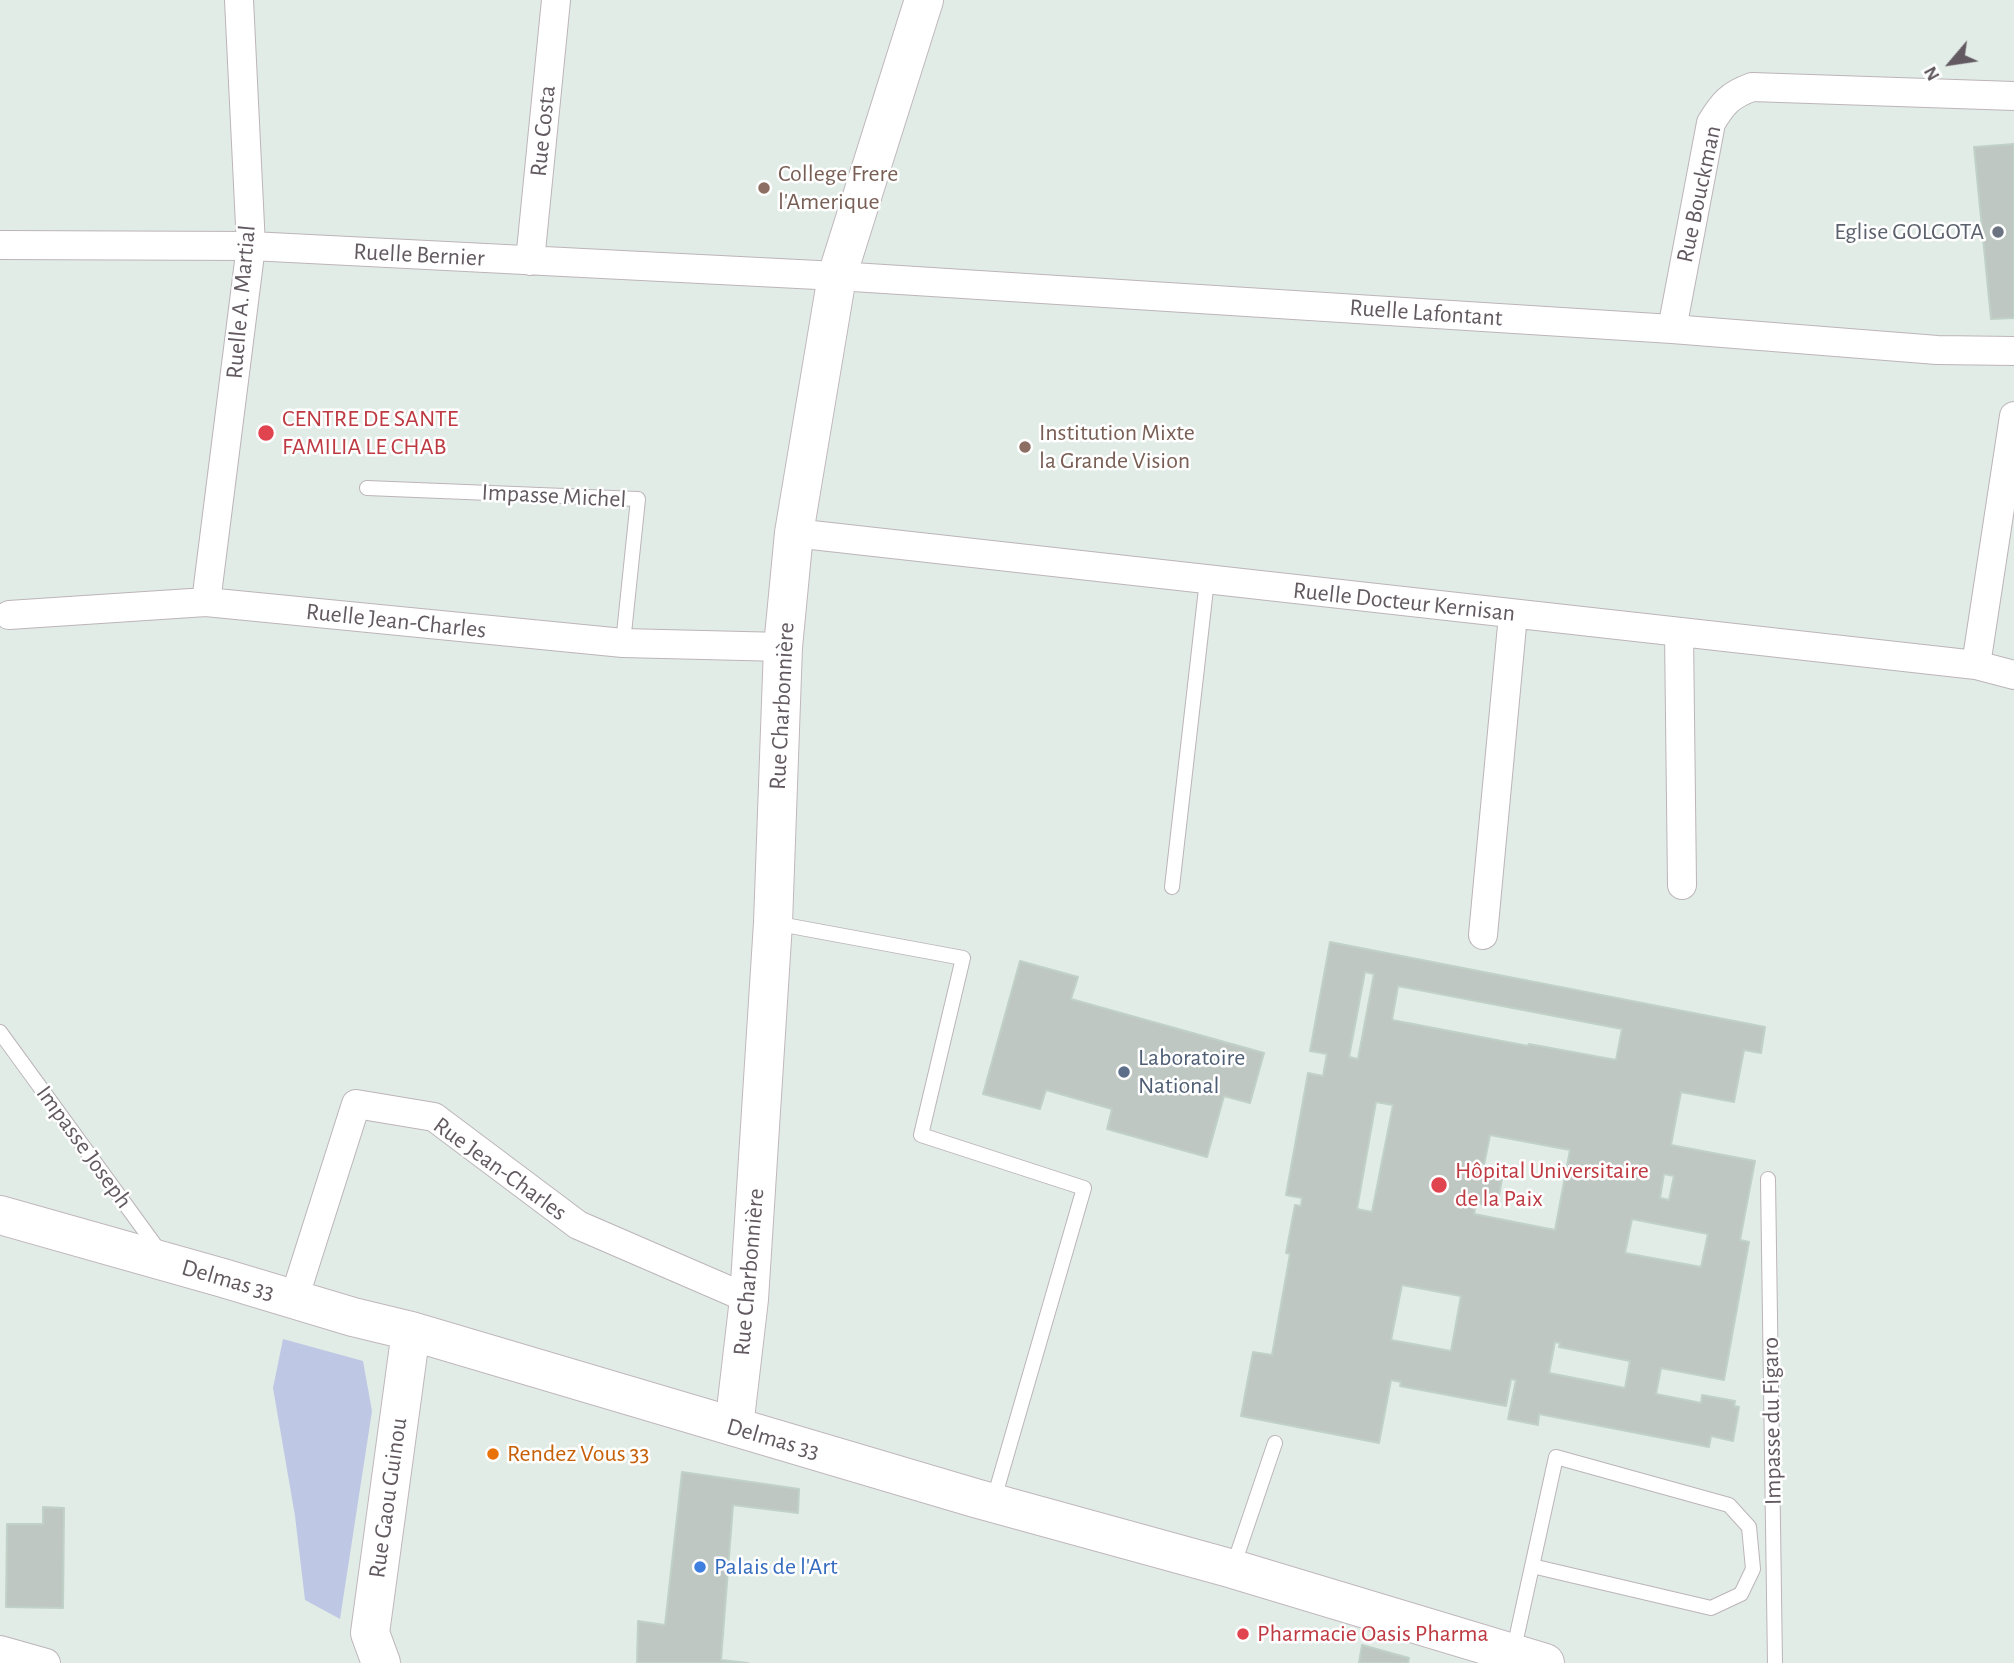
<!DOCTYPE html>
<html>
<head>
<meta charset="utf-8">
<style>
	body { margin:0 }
	#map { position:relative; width:2014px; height:1663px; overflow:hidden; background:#e1ece7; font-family:"Alegreya Sans",sans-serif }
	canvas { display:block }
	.north { position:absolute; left:1916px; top:28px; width:70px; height:70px; -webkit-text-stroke:5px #fff; paint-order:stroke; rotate:241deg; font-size:19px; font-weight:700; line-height:28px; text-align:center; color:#625a60 }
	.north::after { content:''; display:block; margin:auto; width:24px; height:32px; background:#625a60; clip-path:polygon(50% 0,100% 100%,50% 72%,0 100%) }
</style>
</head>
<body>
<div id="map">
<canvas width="2014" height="1663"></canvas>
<div class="north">N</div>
</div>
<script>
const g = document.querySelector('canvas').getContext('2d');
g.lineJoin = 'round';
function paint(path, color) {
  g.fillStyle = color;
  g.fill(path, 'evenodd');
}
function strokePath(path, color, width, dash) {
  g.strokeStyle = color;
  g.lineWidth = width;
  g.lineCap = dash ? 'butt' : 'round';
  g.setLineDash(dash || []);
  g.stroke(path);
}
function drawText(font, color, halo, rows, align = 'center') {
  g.font = font + ' "Alegreya Sans",sans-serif';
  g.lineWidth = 5;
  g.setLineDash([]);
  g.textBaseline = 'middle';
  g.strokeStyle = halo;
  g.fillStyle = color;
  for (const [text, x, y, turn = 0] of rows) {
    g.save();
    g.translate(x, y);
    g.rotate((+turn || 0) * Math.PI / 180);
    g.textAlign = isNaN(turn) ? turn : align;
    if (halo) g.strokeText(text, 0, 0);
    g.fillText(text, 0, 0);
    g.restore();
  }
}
const green = new Path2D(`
	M283,1339L363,1361L372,1411L340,1619L305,1600L295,1516L273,1388Z`);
const building = new Path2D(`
	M2014,144V318L1991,319L1974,147Z
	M1330,942L1765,1027L1761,1053L1744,1050L1734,1102L1681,1092L1671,1145L1755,1161L1740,1240L1749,1242L1724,1380L1661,1368L1656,1394L1701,1403L1702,1395L1735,1401L1734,1406L1739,1407L1733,1441L1711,1436L1709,1447L1539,1414L1538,1425L1508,1419L1516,1380L1511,1379L1506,1406L1400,1386L1401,1382L1391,1380L1379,1443L1241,1416L1253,1352L1272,1355L1290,1254L1286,1253L1295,1205L1301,1206L1302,1198L1286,1195L1308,1073L1323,1076L1327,1054L1310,1051ZM1365,972L1374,974L1358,1059L1349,1057ZM1398,986L1622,1029L1616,1060L1529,1044L1528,1046L1392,1020ZM1376,1102L1393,1105L1372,1212L1357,1209ZM1490,1135L1570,1150L1555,1230L1474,1214L1476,1203L1497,1207L1503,1173L1483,1170ZM1664,1174L1674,1176L1669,1200L1660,1198ZM1632,1219L1708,1234L1701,1267L1625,1253ZM1402,1285L1461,1296L1451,1351L1391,1340ZM1555,1342L1560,1343L1559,1347L1630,1361L1625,1388L1549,1373Z
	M1020,961L1078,977L1071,999L1264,1053L1250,1103L1224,1096L1207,1157L1107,1129L1112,1109L1046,1090L1040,1109L983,1094Z
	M682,1472L799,1489L798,1513L733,1505L721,1660L748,1663H637L638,1621L665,1625Z
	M43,1507L64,1508L63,1608L6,1607L7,1524H43Z
	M1362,1645L1409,1658L1408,1663H1359Z`);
const lane = new Path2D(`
	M367,488L638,499L623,643
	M1172,887L1207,580
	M774,923L963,958L921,1135L1084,1188L993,1502
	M0,1032L160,1252
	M1768,1179L1775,1663
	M1233,1567L1275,1443
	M1513,1653L1556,1457L1729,1505L1749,1527L1753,1569L1741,1594L1711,1608L1532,1566`);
const street = new Path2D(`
	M0,245L251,246L837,276L1672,329L1937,350L2014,351
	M530,261L556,0
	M1672,329L1711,123C1723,103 1730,95 1752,87L2014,96
	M794,533L1976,665L2014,675
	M206,602L251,246L239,0
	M9,615L206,602L623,643L783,647
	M1679,632L1682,885
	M1976,665L2014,416
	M1483,935L1513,615
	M294,1299L356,1104L434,1117L578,1225L749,1299
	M0,1650L46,1663`);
const secondary = new Path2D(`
	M0,1215L223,1278L353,1317L411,1331L975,1498L1233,1569L1545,1663
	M734,1427L749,1299L773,923L783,647L794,533L837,276L924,0
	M381,1663L370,1633L411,1331`);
const markers = [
	[764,188,7,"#8d6e63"],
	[1998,232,7,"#6b7280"],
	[266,433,9,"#e0444e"],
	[1025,447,7,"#8d6e63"],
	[1124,1072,7,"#5c6f8a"],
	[1439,1185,9,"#e0444e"],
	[493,1454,7,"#e8710a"],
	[700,1567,7,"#3f7fe0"],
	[1243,1634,7,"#e0444e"]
];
const streetNames = [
	["Rue Costa",543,131,-84],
	["Rue Bouckman",1699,194,-78],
	["Ruelle Bernier",419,255,3],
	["Ruelle A. Martial",241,302,-85],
	["Ruelle Lafontant",1426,313,4],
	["Impasse Michel",554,496,3],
	["Ruelle Docteur Kernisan",1404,602,6],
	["Ruelle Jean-Charles",396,621,6],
	["Rue Charbonnière",782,706,-87],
	["Impasse Joseph",84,1147,54],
	["Rue Jean-Charles",500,1169,36],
	["Rue Charbonnière",749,1272,-85],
	["Delmas 33",228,1280,16],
	["Impasse du Figaro",1772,1421,-91],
	["Delmas 33",773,1439,16],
	["Rue Gaou Guinou",388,1498,-82]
];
const educationNames = [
	["College Frere",778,174],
	["l'Amerique",778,202],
	["Institution Mixte",1039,433],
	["la Grande Vision",1039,461]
];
const worshipNames = [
	["Eglise GOLGOTA",1984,232]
];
const healthNames = [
	["CENTRE DE SANTE",282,419],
	["FAMILIA LE CHAB",282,447],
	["Hôpital Universitaire",1455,1171],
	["de la Paix",1455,1199],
	["Pharmacie Oasis Pharma",1257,1634]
];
const serviceNames = [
	["Laboratoire",1138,1058],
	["National",1138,1086]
];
const foodNames = [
	["Rendez Vous 33",507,1454]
];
const shopNames = [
	["Palais de l'Art",714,1567]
];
paint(green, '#bec8e4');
paint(building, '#bec7c2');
strokePath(building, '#c0d1c7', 2);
strokePath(lane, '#bcb4b9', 16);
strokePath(street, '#bcb4b9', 30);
strokePath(secondary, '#c0b7bd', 40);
strokePath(lane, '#fff', 14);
strokePath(street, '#fff', 28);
strokePath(secondary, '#fff', 38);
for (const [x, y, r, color] of markers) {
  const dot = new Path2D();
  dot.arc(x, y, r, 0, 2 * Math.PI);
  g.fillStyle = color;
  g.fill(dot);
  strokePath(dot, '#fff', 2.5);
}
drawText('24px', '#625a60', '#fff', streetNames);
drawText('24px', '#785e54', '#fff', educationNames, 'left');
drawText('24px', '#5b616d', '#fff', worshipNames, 'right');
drawText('24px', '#be3a42', '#fff', healthNames, 'left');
drawText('24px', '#4e5e75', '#fff', serviceNames, 'left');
drawText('24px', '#c56008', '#fff', foodNames, 'left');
drawText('24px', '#366cbe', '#fff', shopNames, 'left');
</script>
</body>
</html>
